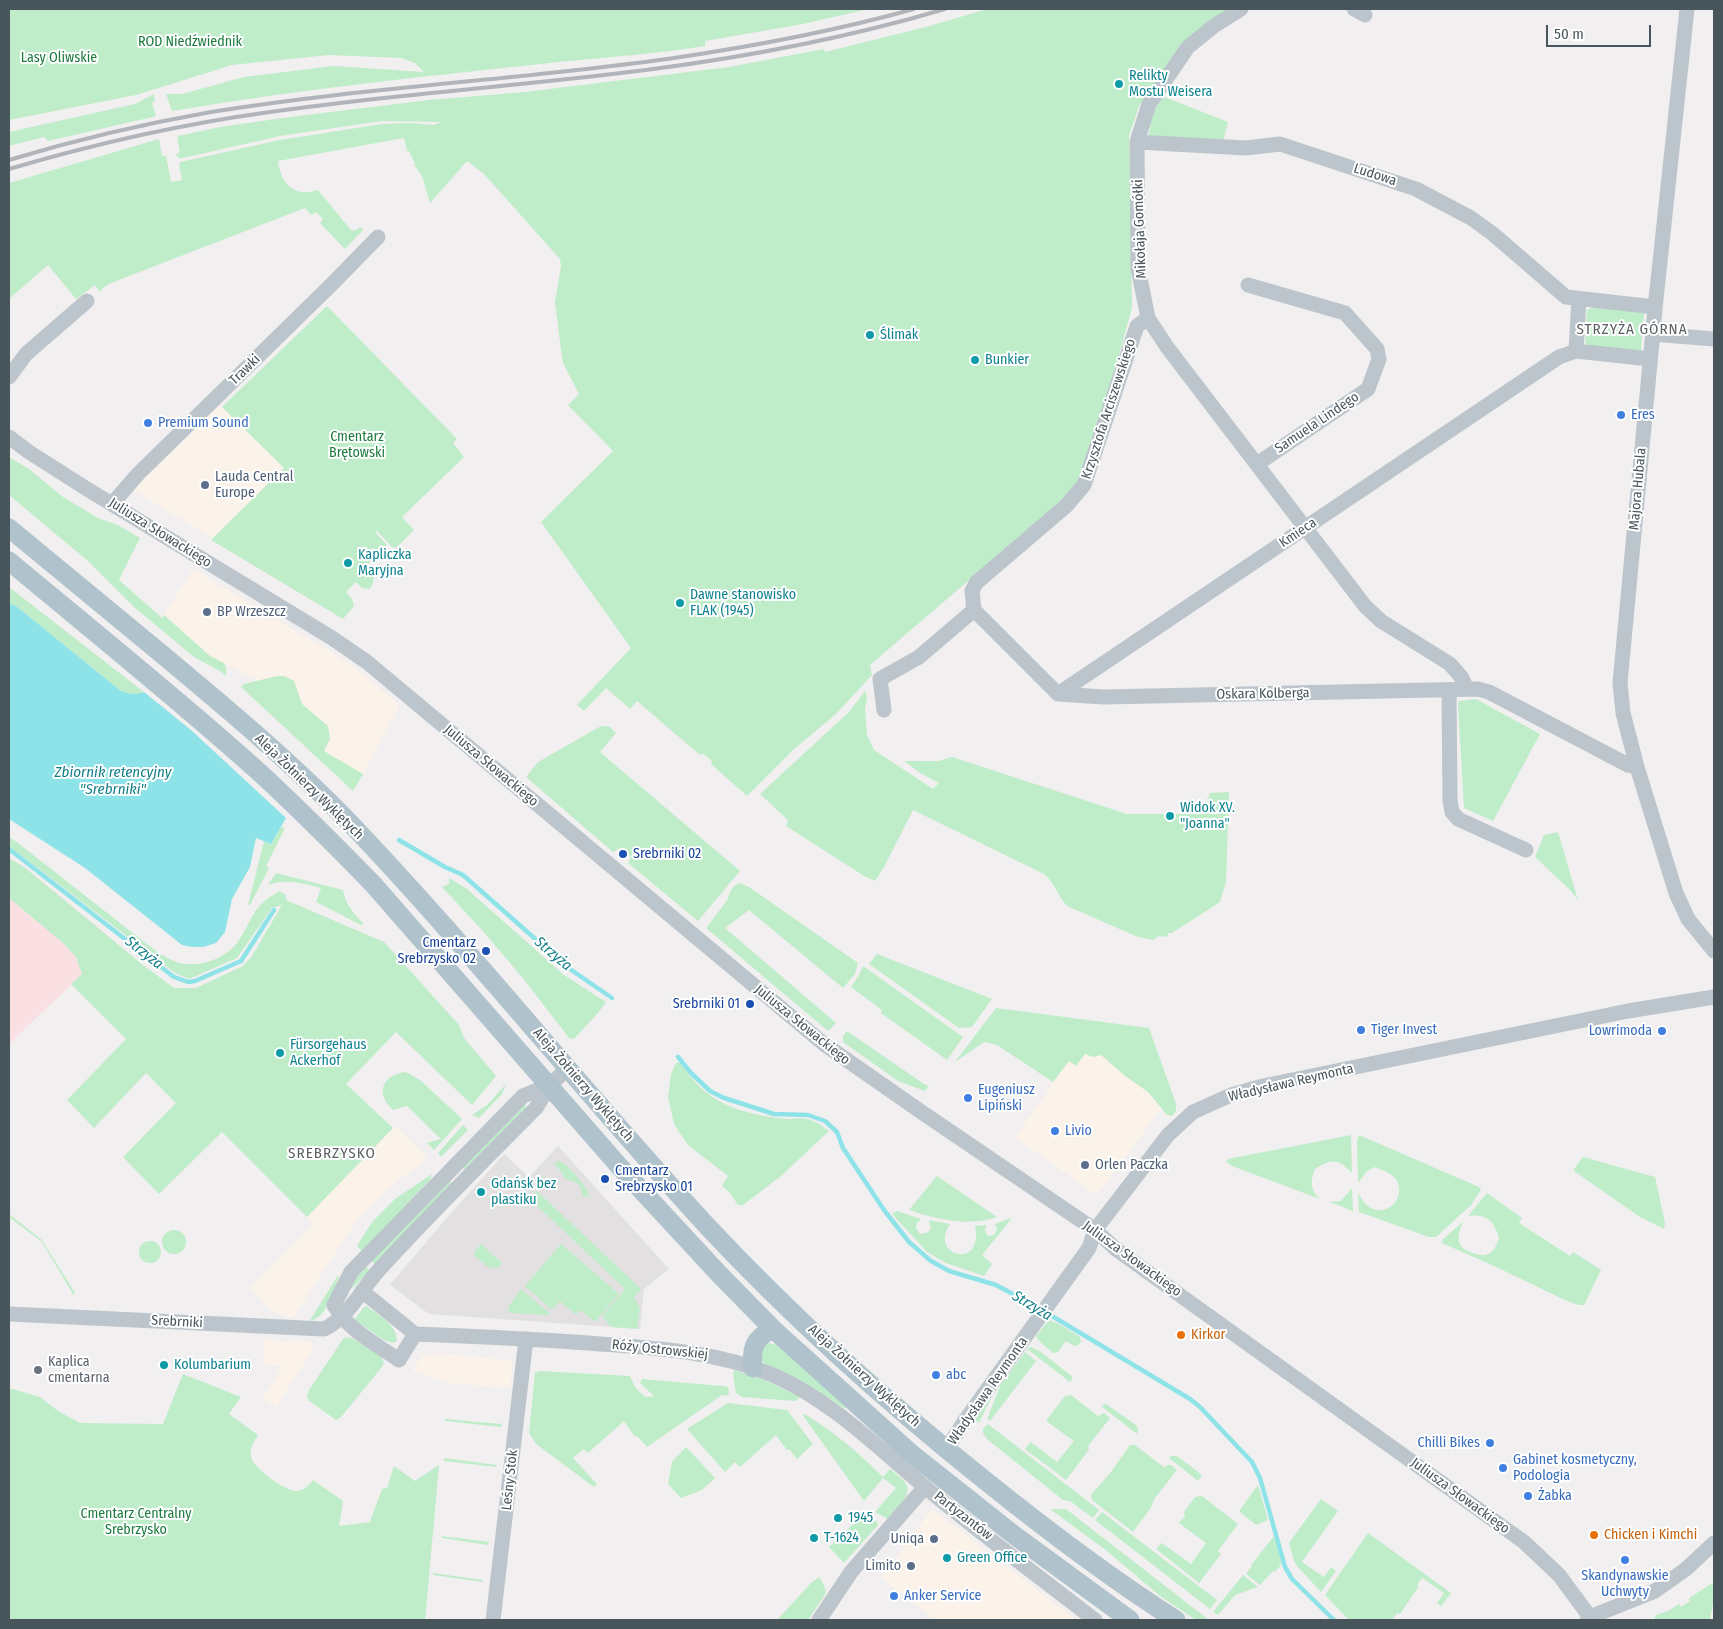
<!DOCTYPE html>
<html>
<head>
<meta charset="utf-8">
<style>
	body { margin:0 }
	#map { position:relative; width:1723px; height:1629px; overflow:hidden; background:#f1efef; font-family:"Fira Sans Condensed",sans-serif }
	canvas { display:block }
	.frame { position:absolute; inset:0; border:10px solid #48555b; pointer-events:none }
	.scale { position:absolute; left:1546px; top:25px; width:105px; height:22px; box-sizing:border-box; border:2px solid #48555b; border-top:0; padding-left:6px; font-size:15px; line-height:18px; white-space:nowrap; color:#48555b; -webkit-text-stroke:4px #fff; paint-order:stroke }
</style>
</head>
<body>
<div id="map">
<canvas width="1723" height="1629"></canvas>
<div class="frame"></div>
<div class="scale">50 m</div>
</div>
<script>
const g = document.querySelector('canvas').getContext('2d');
g.lineJoin = 'round';
function paint(path, color) {
  g.fillStyle = color;
  g.fill(path, 'evenodd');
}
function strokePath(path, color, width, dash) {
  g.strokeStyle = color;
  g.lineWidth = width;
  g.lineCap = dash ? 'butt' : 'round';
  g.setLineDash(dash || []);
  g.stroke(path);
}
function drawText(font, color, halo, rows, align = 'center') {
  g.font = font + ' "Fira Sans Condensed",sans-serif';
  g.lineWidth = 4;
  g.setLineDash([]);
  g.textBaseline = 'middle';
  g.strokeStyle = halo;
  g.fillStyle = color;
  for (const [text, x, y, turn = 0] of rows) {
    g.save();
    g.translate(x, y);
    g.rotate((+turn || 0) * Math.PI / 180);
    g.textAlign = isNaN(turn) ? turn : align;
    if (halo) g.strokeText(text, 0, 0);
    g.fillText(text, 0, 0);
    g.restore();
  }
}
const commercial = new Path2D(`
	M220,405L284,468L212,538L133,490Z
	M193,569L352,665L400,706L354,790L328,763L281,693L210,656L164,615Z
	M1110,1045L1164,1105L1097,1195L1015,1138L1075,1052Z
	M395,1126L427,1157L416,1168L388,1188L359,1217L294,1317H288L272,1311L250,1288L314,1224L307,1217Z
	M264,1339L287,1342L298,1340L312,1343V1352L276,1407L263,1398L282,1367L263,1365Z
	M439,1353L513,1361L510,1388L447,1383L412,1370L423,1356Z
	M932,1509L1076,1620H936L893,1587L881,1578Z`);
const education = new Path2D(`
	M558,1146L669,1269L644,1289L640,1329L429,1314L390,1285L444,1221L504,1154L529,1177Z`);
const medical = new Path2D(`
	M9,858L24,867L116,942L9,1044Z`);
const green = new Path2D(`
	M9,9H869L803,24L705,41V46C656,54 608,57 559,62C430,76 300,89 172,111L166,94H182L244,77L334,66L424,72L415,63L401,58L329,55L232,65L136,95L9,120Z
	M987,9H1227L1180,46L1139,106L1129,136L1132,308L1112,380L1082,473L1076,485L1059,503L870,665L872,675L836,714L793,750L747,796L711,764L712,761L702,753L700,755L637,701L630,709L606,688L584,711L577,705L631,648L541,522L613,451L568,405L579,394L563,363L561,350L555,302L561,266L560,259L484,174L467,161L430,203L422,176L414,165L415,164L409,151H407L404,138L278,161C281,183 293,198 318,190L351,230L354,231L361,227L363,230L345,249L320,223L323,219L316,212L312,215L305,208L111,283L104,287L100,292L95,285L76,299L48,265L9,299V183L159,139L162,156H166L171,182L182,180L179,165L180,162L280,140L382,124L410,123L433,125L442,122L382,121L280,136L183,158H179L175,154H179C181,148 176,142 178,136L220,127L290,117L429,100L525,92L729,67L824,49L825,52L926,27Z
	M154,94L155,101L152,103L156,116L153,117L48,141L44,137L9,146V132L135,104Z
	M1162,96L1228,122L1223,142L1148,137L1153,113Z
	M327,306L457,439L453,443L464,457L402,517L414,530L396,548L392,547L377,531L375,532L387,545L366,566L374,576L373,583L370,589L362,588L356,582L346,592L352,599L354,606L343,619L211,540L284,468L222,407Z
	M1593,307L1644,313L1641,351L1589,346L1585,343L1587,310Z
	M9,457L29,469L63,497L98,518L118,525L140,538L119,580L162,618L164,615L210,656L224,663L226,668V676L220,671L194,657L134,607L89,562L9,495Z
	M9,587L144,692C135,695 129,694 121,691L16,606L9,603Z
	M277,676H284L294,681L302,704L328,726L330,739L324,751L363,774L353,791L241,687L244,684Z
	M865,691L867,698L865,709L867,735L874,750L933,789L939,783L920,773L904,761H939L952,757L1127,814H1204L1210,793L1229,792L1226,882L1220,902L1172,933H1168L1167,937L1159,936L1153,940L1138,937L1067,906C1058,896 1055,883 1044,874L913,810L884,867L875,881L864,876L786,826L788,820L760,794L849,712Z
	M1476,699L1540,734L1493,821L1464,808L1458,705L1459,701Z
	M601,726L610,727L616,733L600,752L740,871L698,921L628,863L631,857L620,848L613,852L526,777L538,762Z
	M281,827L285,828L266,866L269,868L250,905H248L264,841L271,844Z
	M1558,832L1578,900L1570,890L1535,857L1544,835Z
	M9,837L18,843L157,952C166,957 175,963 185,964C204,966 225,958 237,943C253,920 252,905 280,891L286,895V900L384,942L459,1025L464,1038L496,1076L472,1105L396,1032L346,1084L393,1128L307,1217L222,1132L159,1194L123,1157L176,1103L146,1073L94,1128L67,1100L126,1039L71,984L82,974L76,957L63,943L9,898V858L24,867L143,965L174,988H196L243,966L252,956L282,905L272,908L237,958L189,979L175,973L9,846Z
	M276,873L343,890C346,905 353,913 364,924L361,925L316,902L321,888C304,884 285,878 268,885Z
	M449,878L467,889L564,975L606,1002L598,1013L574,1039L569,1038L522,977L481,929L442,887L449,884Z
	M740,883L749,887L858,963L855,974L843,988L749,910L725,928L836,1023L828,1031L706,928L728,899C729,892 733,885 740,883Z
	M877,954L992,999L972,1027L959,1028L869,964Z
	M863,966L963,1037L947,1060L881,1013L882,1010L851,987L859,975Z
	M996,1008L1149,1028L1176,1104V1111L1172,1116L1167,1115L1148,1092L1125,1076L1101,1055L1093,1057L1085,1054L1076,1066L1069,1061L1053,1082L997,1045L984,1042L955,1062Z
	M847,1031L924,1084L929,1086L925,1091L898,1081L843,1042V1036Z
	M676,1063H681C705,1103 740,1114 786,1119C794,1119 805,1117 813,1121C819,1123 824,1128 829,1131L781,1176L743,1205H738L730,1193L722,1186L728,1176L688,1145L674,1124L668,1097L671,1074Z
	M406,1072L420,1080L462,1119L434,1150L427,1143L441,1139L407,1106L393,1110C375,1093 382,1075 406,1072Z
	M506,1084L502,1094L479,1118L472,1115L487,1105Z
	M524,1104L527,1108L466,1169H464L463,1167Z
	M463,1125L468,1130L441,1157L438,1153Z
	M1351,1135L1352,1173C1339,1159 1331,1158 1315,1169C1310,1182 1310,1190 1320,1199L1232,1166L1226,1162L1228,1159Z
	M1359,1135L1479,1187L1481,1190L1471,1205L1436,1237H1429L1359,1212L1358,1193C1362,1199 1365,1205 1371,1208C1389,1217 1407,1196 1396,1179C1391,1173 1382,1170 1375,1167L1367,1171L1358,1183L1357,1141Z
	M1583,1157L1655,1177L1665,1223L1664,1229L1640,1217L1574,1171V1169Z
	M559,1161C568,1164 590,1189 589,1197L583,1196L579,1184L566,1179L554,1163Z
	M432,1174L430,1180L362,1251L357,1246L372,1222L395,1199Z
	M937,1176L997,1217C972,1227 933,1219 909,1210Z
	M450,1181L452,1185L376,1265L371,1261Z
	M1352,1188L1353,1211L1330,1202L1341,1201Z
	M537,1191L641,1289L634,1297L640,1308L637,1329L611,1327L602,1316L625,1289L530,1199Z
	M1487,1193L1522,1218L1519,1223L1570,1256L1573,1252L1601,1270L1584,1305H1579L1567,1301L1492,1265L1442,1243L1443,1239L1464,1221C1455,1238 1456,1249 1476,1254C1480,1255 1484,1256 1488,1254C1494,1252 1497,1244 1499,1238C1495,1221 1485,1213 1468,1216Z
	M897,1211L921,1219L917,1223L916,1228L920,1234L927,1233L931,1229L929,1220L950,1224C928,1256 984,1271 975,1226L986,1225L985,1231L988,1236L994,1235L996,1232L997,1229L995,1224L1012,1218L982,1255L992,1264L984,1276L946,1263L927,1252L892,1214Z
	M9,1214L42,1240L75,1293L73,1294L42,1242L9,1217Z
	M162 1242a12 12 0 1 1 24 0a12 12 0 1 1-24 0Z
	M139 1252a11 11 0 1 1 22 0a11 11 0 1 1-22 0Z
	M481,1244L502,1263L499,1267L489,1268L473,1254Z
	M561,1244L619,1294L595,1322L581,1310L576,1315L560,1301L552,1310L525,1286Z
	M366,1267L370,1271L350,1290L356,1278Z
	M338,1275L339,1277C331,1295 329,1315 309,1322Z
	M521,1289L524,1292L550,1313L548,1315L512,1313L508,1311L509,1306Z
	M366,1306C378,1315 397,1324 397,1341L393,1343L384,1340L356,1321L355,1319L363,1308Z
	M1049,1320L1059,1324L1080,1337L1081,1342L1077,1346L1072,1345L1066,1341L1058,1352L1053,1353L1039,1341L1036,1336Z
	M347,1337L352,1338L381,1357L384,1362L382,1367L341,1417L336,1420L308,1400L307,1396L309,1390L343,1339Z
	M769,1343L780,1346L846,1407L845,1409L815,1389L765,1364L762,1361C761,1352 760,1346 769,1343Z
	M1031,1347L1041,1352L1073,1377L1070,1382L1027,1349Z
	M1025,1352L1036,1361L990,1421L987,1419L1001,1384Z
	M734,1370L765,1380L800,1397L796,1401L742,1397L736,1393L733,1375Z
	M540,1371L630,1376L635,1387L645,1397L654,1396L640,1383L642,1379L722,1386L728,1387L729,1394L726,1396L722,1395L647,1447L637,1436L635,1437L624,1421L588,1453L584,1449L573,1458L597,1484L594,1487L536,1444L529,1433L535,1373Z
	M183,1374L241,1397L229,1414L258,1435C254,1442 249,1448 251,1457C253,1468 286,1492 297,1491C304,1490 309,1486 313,1480L343,1501L339,1526L370,1522L382,1489L387,1488L394,1466L415,1481L439,1465L425,1620H9V1388L40,1397L58,1411L80,1423L163,1424Z
	M994,1392L979,1423L974,1419Z
	M1071,1395L1098,1416L1104,1413L1110,1418L1088,1446L1089,1448L1088,1451L1066,1480L1025,1449L1031,1442L1057,1462L1074,1441L1046,1421L1065,1396Z
	M728,1403L787,1410L813,1444L797,1459L789,1449L787,1450L776,1435L740,1467L735,1462L725,1472L687,1429Z
	M1106,1404L1136,1425L1138,1429L1137,1434L1101,1406Z
	M803,1413C833,1431 859,1453 883,1477L890,1469C895,1473 902,1478 906,1484C913,1495 895,1510 888,1519L875,1512L896,1488L883,1478L864,1501L804,1417Z
	M445,1419L502,1424L501,1427L445,1421Z
	M988,1424L1099,1510L1093,1518L1070,1501L1063,1500L987,1439L983,1433V1429Z
	M1130,1445H1135L1165,1468L1167,1465H1171L1177,1470L1155,1498L1150,1509L1133,1532L1092,1500L1091,1495L1111,1472Z
	M686,1447L715,1478L702,1490L681,1498L668,1484L672,1462Z
	M1171,1456H1177L1202,1475L1198,1481L1169,1458Z
	M444,1458L497,1465L496,1467L444,1461Z
	M1258,1485L1268,1520L1256,1525L1239,1511Z
	M1202,1496L1238,1524L1218,1551L1221,1554L1199,1583L1156,1549L1161,1543L1163,1544L1191,1564L1206,1543L1179,1523L1185,1516L1184,1512L1195,1497Z
	M1321,1499L1338,1511L1302,1562L1324,1577L1331,1567L1336,1571L1321,1592L1297,1566L1294,1561L1289,1543Z
	M1050,1509H1066L1209,1620H1196L1160,1596L1107,1551Z
	M1102,1512L1217,1600L1210,1609L1095,1520Z
	M865,1513L877,1522L878,1525L844,1563L829,1547Z
	M1368,1533L1451,1593L1441,1606L1437,1603L1444,1593L1422,1578L1417,1585L1419,1586L1400,1614L1397,1613L1392,1620H1349L1325,1595Z
	M442,1536L489,1542L488,1545L442,1538Z
	M1274,1536L1281,1561V1565L1275,1572L1273,1571L1260,1585L1246,1574L1252,1566L1251,1565Z
	M433,1573L483,1580V1582L433,1575Z
	M1243,1575L1258,1587L1235,1595L1218,1615L1213,1612Z
	M819,1577L824,1585L826,1593L808,1620H777L811,1583Z
	M1714,1582V1598L1710,1620H1654L1656,1615L1668,1611L1679,1604L1681,1607L1690,1601L1689,1598Z`);
const water = new Path2D(`
	M9,603L16,606L121,691C129,694 135,695 144,692L191,730L286,818L271,844L256,838L250,867L232,899L225,932L216,943L203,947H192L182,945L85,868L9,819Z`);
const stream = new Path2D(`
	M399,840L445,867L463,875L567,967L612,998
	M9,849L174,977L188,982L195,981L241,961L274,910
	M678,1057L691,1073L710,1091L724,1098L774,1114L808,1115L825,1121L837,1132L843,1148L884,1210L909,1242L931,1261L949,1271L996,1285L1037,1307L1190,1399L1200,1407L1252,1462L1260,1478L1285,1567L1292,1579L1334,1620`);
const minor = new Path2D(`
	M1241,9L1214,26L1188,47L1149,104L1137,142L1138,268L1148,318L1167,347L1365,606L1381,621L1450,664L1462,678L1467,689
	M1354,9L1365,15
	M1687,9L1656,299L1620,683L1623,713L1637,767L1676,893L1688,919L1714,951
	M1137,142L1246,148L1280,144L1416,189L1471,218L1493,234L1566,297L1655,307
	M1248,285L1345,313L1377,349L1379,359L1368,389L1257,464
	M1653,334L1714,339
	M1576,351L1579,299
	M9,377L26,354L87,301
	M9,437L29,452L87,489L332,638L367,662L824,1044L920,1111L1095,1230L1117,1250L1524,1542L1559,1575L1590,1617
	M112,504L138,474L332,284L378,237
	M974,610L1058,694L1559,357L1576,351L1650,359
	M1449,690L1450,800L1452,812L1458,819L1526,850
	M1058,694L1104,697L1478,689L1489,692L1628,765L1637,767
	M884,710L880,679L919,657L974,610L972,591L976,583L1066,506L1084,485L1137,326L1148,318
	M362,1291L415,1334
	M9,1314L324,1329C348,1318 361,1290 378,1271C429,1215 483,1161 536,1108L550,1085L568,1068
	M415,1334C473,1336 530,1339 588,1343C651,1348 714,1350 773,1375C832,1401 876,1446 925,1487C980,1533 1038,1576 1095,1620
	M415,1334L399,1360C376,1344 348,1330 334,1305L351,1272L523,1096L550,1085
	M946,1450L964,1422L1089,1248L1095,1230L1168,1135L1193,1112L1231,1095L1263,1086L1628,1011L1714,997
	M493,1620L526,1339
	M819,1620L851,1572L925,1487
	M1587,1620L1590,1617L1655,1591L1686,1569L1714,1543`);
const major = new Path2D(`
	M9,528C58,569 108,610 158,651C224,706 290,761 350,823C474,953 586,1095 708,1227C794,1319 889,1404 987,1482C1048,1531 1110,1578 1176,1620
	M9,561C93,631 178,699 259,772C298,808 336,846 373,884L619,1166L719,1274L773,1329L913,1455L1014,1535L1130,1620
	M753,1368C751,1348 754,1338 773,1329`);
const rail = new Path2D(`
	M9,160C75,140 143,124 211,112C365,87 520,80 674,58C755,46 835,31 914,9
	M9,169C94,144 182,124 270,112C395,94 521,86 646,70C747,57 847,38 945,9`);
const markers = [
	[1119,84,5,"#0f9aa8"],
	[870,335,5,"#0f9aa8"],
	[975,360,5,"#0f9aa8"],
	[1621,415,5,"#3f7fe0"],
	[148,423,5,"#3f7fe0"],
	[205,485,5,"#5c6f8a"],
	[348,563,5,"#0f9aa8"],
	[680,603,5,"#0f9aa8"],
	[207,612,5,"#5c6f8a"],
	[1170,816,5,"#0f9aa8"],
	[623,854,5,"#1a4fb4"],
	[486,951,5,"#1a4fb4"],
	[750,1004,5,"#1a4fb4"],
	[1361,1030,5,"#3f7fe0"],
	[1662,1031,5,"#3f7fe0"],
	[280,1053,5,"#0f9aa8"],
	[968,1098,5,"#3f7fe0"],
	[1055,1131,5,"#3f7fe0"],
	[1085,1165,5,"#5c6f8a"],
	[605,1179,5,"#1a4fb4"],
	[481,1192,5,"#0f9aa8"],
	[1181,1335,5,"#e8710a"],
	[164,1365,5,"#0f9aa8"],
	[38,1370,5,"#6b7280"],
	[936,1375,5,"#3f7fe0"],
	[1490,1443,5,"#3f7fe0"],
	[1503,1468,5,"#3f7fe0"],
	[1528,1496,5,"#3f7fe0"],
	[838,1518,5,"#0f9aa8"],
	[1594,1535,5,"#e8710a"],
	[814,1538,5,"#0f9aa8"],
	[934,1539,5,"#5c6f8a"],
	[947,1558,5,"#0f9aa8"],
	[1625,1560,5,"#3f7fe0"],
	[911,1566,5,"#5c6f8a"],
	[894,1596,5,"#3f7fe0"]
];
const parkNames = [
	["ROD Niedźwiednik",190,42],
	["Lasy Oliwskie",59,58],
	["Cmentarz",357,437],
	["Brętowski",357,453],
	["Cmentarz Centralny",136,1514],
	["Srebrzysko",136,1530]
];
const cultureNames = [
	["Relikty",1129,76],
	["Mostu Weisera",1129,92],
	["Ślimak",880,335],
	["Bunkier",985,360],
	["Kapliczka",358,555],
	["Maryjna",358,571],
	["Dawne stanowisko",690,595],
	["FLAK (1945)",690,611],
	["Widok XV.",1180,808],
	["\"Joanna\"",1180,824],
	["Fürsorgehaus",290,1045],
	["Ackerhof",290,1061],
	["Gdańsk bez",491,1184],
	["plastiku",491,1200],
	["Kolumbarium",174,1365],
	["1945",848,1518],
	["T-1624",824,1538],
	["Green Office",957,1558]
];
const streetNames = [
	["Ludowa",1375,175,18],
	["Mikołaja Gomółki",1140,229,-92],
	["Trawki",245,370,-44],
	["Krzysztofa Arciszewskiego",1109,409,-72],
	["Samuela Lindego",1317,423,-34],
	["Majora Hubala",1638,489,-85],
	["Juliusza Słowackiego",160,533,32],
	["Kmieca",1298,533,-34],
	["Oskara Kolberga",1263,694,-1],
	["Juliusza Słowackiego",491,766,40],
	["Aleja Żołnierzy Wyklętych",309,787,44],
	["Juliusza Słowackiego",802,1025,39],
	["Władysława Reymonta",1291,1083,-13],
	["Aleja Żołnierzy Wyklętych",583,1085,49],
	["Juliusza Słowackiego",1132,1259,36],
	["Srebrniki",177,1322,3],
	["Róży Ostrowskiej",660,1350,6],
	["Aleja Żołnierzy Wyklętych",864,1376,42],
	["Władysława Reymonta",988,1391,-55],
	["Leśny Stok",510,1480,-84],
	["Juliusza Słowackiego",1460,1496,36],
	["Partyzantów",963,1516,38]
];
const shopNames = [
	["Eres",1631,415],
	["Premium Sound",158,423],
	["Tiger Invest",1371,1030],
	["Lowrimoda",1652,1031,"right"],
	["Eugeniusz",978,1090],
	["Lipiński",978,1106],
	["Livio",1065,1131],
	["abc",946,1375],
	["Chilli Bikes",1480,1443,"right"],
	["Gabinet kosmetyczny,",1513,1460],
	["Podologia",1513,1476],
	["Żabka",1538,1496],
	["Skandynawskie",1625,1576,"center"],
	["Uchwyty",1625,1592,"center"],
	["Anker Service",904,1596]
];
const serviceNames = [
	["Lauda Central",215,477],
	["Europe",215,493],
	["BP Wrzeszcz",217,612],
	["Orlen Paczka",1095,1165],
	["Uniqa",924,1539,"right"],
	["Limito",901,1566,"right"]
];
const transitNames = [
	["Srebrniki 02",633,854],
	["Cmentarz",476,943,"right"],
	["Srebrzysko 02",476,959,"right"],
	["Srebrniki 01",740,1004,"right"],
	["Cmentarz",615,1171],
	["Srebrzysko 01",615,1187]
];
const foodNames = [
	["Kirkor",1191,1335],
	["Chicken i Kimchi",1604,1535]
];
const worshipNames = [
	["Kaplica",48,1362],
	["cmentarna",48,1378]
];
const neighbourhoodNames = [
	["STRZYŻA GÓRNA",1632,330],
	["SREBRZYSKO",332,1154]
];
const waterNames = [
	["Zbiornik retencyjny",113,773],
	["\"Srebrniki\"",113,790],
	["Strzyża",144,953,38],
	["Strzyża",553,954,40],
	["Strzyża",1032,1306,31]
];
paint(commercial, '#fbf3e9');
paint(education, '#e2e0e0');
paint(medical, '#fae0e2');
paint(green, '#bfedca');
paint(water, '#8ee3e8');
strokePath(stream, '#8ee3e8', 4.5);
strokePath(minor, '#bbc5cb', 15);
strokePath(major, '#b0c3cc', 19);
strokePath(rail, '#b1b5b9', 4);
for (const [x, y, r, color] of markers) {
  const dot = new Path2D();
  dot.arc(x, y, r, 0, 2 * Math.PI);
  g.fillStyle = color;
  g.fill(dot);
  strokePath(dot, '#fff', 2);
}
drawText('14px', '#1b7a3c', '#fff', parkNames);
drawText('14px', '#0d838f', '#fff', cultureNames, 'left');
drawText('14px', '#48555b', '#fff', streetNames);
drawText('14px', '#366cbe', '#fff', shopNames, 'left');
drawText('14px', '#4e5e75', '#fff', serviceNames, 'left');
drawText('14px', '#164399', '#fff', transitNames, 'left');
drawText('14px', '#c56008', '#fff', foodNames, 'left');
drawText('14px', '#5b616d', '#fff', worshipNames, 'left');
g.letterSpacing = '1px';
drawText('15px', '#5c6063', '#fff', neighbourhoodNames);
g.letterSpacing = '0px';
drawText('italic 15px', '#137f86', '#fff', waterNames);
</script>
</body>
</html>
